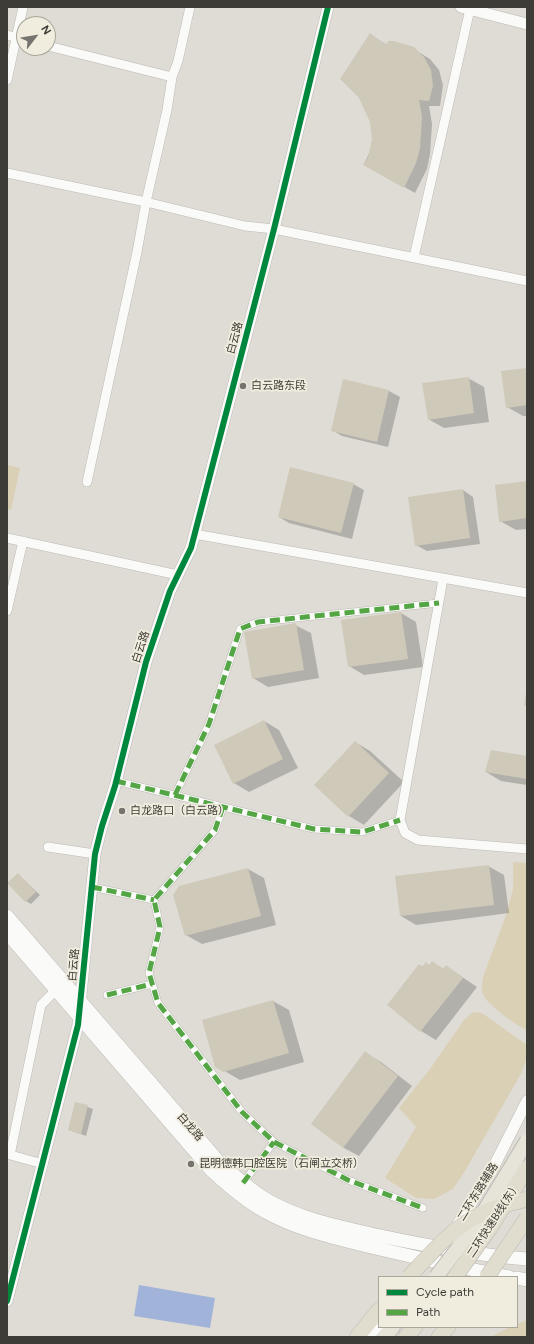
<!DOCTYPE html>
<html>
<head>
<meta charset="utf-8">
<style>
	body { margin:0 }
	#map { position:relative; width:534px; height:1344px; overflow:hidden; background:#dfdcd5; font-family:Figtree,sans-serif }
	canvas { display:block }
	.frame { position:absolute; inset:0; border:8px solid #3e3c37; pointer-events:none }
	.legend { position:absolute; left:378px; top:1276px; width:140px; height:52px; box-sizing:border-box; background:#f0ecde; border:1px solid #a9a69b; margin:0; padding:5px 7px; list-style:none; font-size:12px; color:#3e3c37 }
	.legend li { display:flex; align-items:center; gap:8px; height:20px }
	.legend b { width:20px; border:1px solid #a9a69b }
	.north { position:absolute; left:16px; top:16px; width:40px; height:40px; box-sizing:border-box; background:#f0ecde; border:1px solid #a9a69b; border-radius:50%; rotate:59deg; font-size:11px; font-weight:700; line-height:16px; text-align:center; color:#3e3c37 }
	.north::after { content:''; display:block; margin:auto; width:14px; height:18px; background:#76746e; clip-path:polygon(50% 0,100% 100%,50% 72%,0 100%) }
</style>
</head>
<body>
<div id="map">
<canvas width="534" height="1344"></canvas>
<div class="frame"></div>
<ul class="legend">
<li><b style="height:5px;background:#00873e"></b>Cycle path</li>
<li><b style="height:5px;background:#54a645"></b>Path</li>
</ul>
<div class="north">N</div>
</div>
<script>
const g = document.querySelector('canvas').getContext('2d');
g.lineJoin = 'round';
function paint(path, color) {
  g.fillStyle = color;
  g.fill(path, 'evenodd');
}
function strokePath(path, color, width, dash) {
  g.strokeStyle = color;
  g.lineWidth = width;
  g.lineCap = dash ? 'butt' : 'round';
  g.setLineDash(dash || []);
  g.stroke(path);
}
function drawText(font, color, halo, rows, align = 'center') {
  g.font = font + ' Figtree,"Noto Sans SC",sans-serif';
  g.lineWidth = 3.5;
  g.setLineDash([]);
  g.textBaseline = 'middle';
  g.strokeStyle = halo;
  g.fillStyle = color;
  for (const [text, x, y, turn = 0] of rows) {
    g.save();
    g.translate(x, y);
    g.rotate((+turn || 0) * Math.PI / 180);
    g.textAlign = isNaN(turn) ? turn : align;
    if (halo) g.strokeText(text, 0, 0);
    g.fillText(text, 0, 0);
    g.restore();
  }
}
const green = new Path2D(`
	M7,465L20,468L11,510L7,509Z
	M513,862L527,863V1030C518,1027 488,1005 484,996C481,990 482,984 483,977L506,915L513,889Z
	M473,1012L482,1013L527,1045V1057L522,1072L465,1171L453,1189L434,1199L416,1198L385,1178L416,1127L399,1108L430,1069L464,1020Z
	M527,1320V1337H491L510,1327H517V1324Z`);
const water = new Path2D(`
	M139,1285L215,1298L210,1328L134,1316Z`);
const shadow = new Path2D(`
	M371,35L387,45L388,42L407,45L430,59L439,70L443,85L440,106H429L432,124L430,154L427,169L415,193L364,164L371,149L373,131Z
	M527,369V416H523L507,407Z
	M468,378L484,387L489,422L444,428L428,419Z
	M344,380L389,391L400,397L388,447L342,436L332,430Z
	M527,482V529L516,530L500,521Z
	M353,484L364,490L352,539L289,523L279,517Z
	M463,490L473,497L480,544L427,551L416,545Z
	M401,613L416,622L423,667L364,675L349,666Z
	M295,625L311,633L319,678L268,687L253,678Z
	M264,721L279,730L298,768L249,792L234,783Z
	M355,742L370,751L404,782L364,825L349,816L315,785Z
	M527,757V785L501,781L486,772Z
	M488,866L504,875L509,913L416,925L401,916Z
	M248,869L264,878L276,925L202,944L186,935L179,887Z
	M18,874L40,895L31,904L26,901Z
	M426,963L430,966L433,963L444,969L446,966L477,987L436,1040L421,1031L388,1005L419,965L423,967Z
	M273,1001L289,1010L304,1062L240,1080L216,1066L203,1020Z
	M365,1053L381,1062L412,1086L359,1156L344,1148L312,1124Z
	M76,1103L93,1109L86,1136L69,1130Z`);
const building = new Path2D(`
	M370,33L386,45L388,41H394L414,47L424,57L431,70L433,86L429,101L419,100L422,117L420,148L416,163L404,188L363,165L368,157L372,140L370,122L359,98L340,79Z
	M527,368V405L506,408L501,371Z
	M469,377L474,413L428,420L422,383Z
	M343,379L389,390L377,442L331,431Z
	M290,467L354,483L341,533L278,517Z
	M527,481V518L499,522L495,485Z
	M463,489L470,538L415,546L408,497Z
	M401,612L408,659L348,667L341,620Z
	M296,623L304,670L252,679L244,632Z
	M526,692H527V706H524Z
	M264,720L283,759L233,784L214,745Z
	M355,741L389,773L348,817L314,785Z
	M491,750L527,756V779L485,772Z
	M489,865L494,905L400,916L395,876Z
	M248,868L261,916L185,936L173,895L179,886Z
	M18,873L36,892L25,902L7,883Z
	M432,961L443,969L446,965L463,978L420,1032L387,1005L419,964L422,967L426,962L429,965Z
	M273,1000L289,1053L223,1072L215,1067L202,1020Z
	M365,1051L398,1076L343,1148L311,1124Z
	M75,1102L88,1105L81,1134L68,1130Z`);
const pedestrian = new Path2D(`
	M116,781L314,829L362,832L400,820
	M175,795L209,724L240,629L258,622L439,603
	M223,807L215,830L154,900L160,927L149,973L158,1003L242,1112L274,1142L348,1180L423,1208
	M92,887L154,900
	M107,995L152,984
	M243,1183L274,1142`);
const minor = new Path2D(`
	M7,35L24,40
	M48,46L172,77
	M7,80L23,7
	M7,173L146,202L245,226L274,229L527,281
	M414,257L470,9
	M87,482L137,252L146,202L167,110L172,77L178,61L190,7
	M194,534L527,593
	M7,538L178,575
	M443,579L400,820L405,833L418,840L527,849
	M7,611L23,541
	M48,847L95,854
	M7,1154L43,1164
	M10,1155L41,1005L56,990`);
const tertiary = new Path2D(`
	M461,7L527,24
	M456,1227L491,1172L527,1101
	M7,1301L78,1025L95,854L102,826L115,786L146,662L170,591L191,548L274,229L328,7
	M368,1337L379,1325`);
const secondary = new Path2D(`
	M7,916L219,1162C235,1176 251,1191 269,1201C301,1219 336,1226 371,1234C422,1245 474,1255 527,1259
	M7,933L211,1170C227,1185 244,1200 264,1211C296,1229 331,1237 367,1246C414,1257 462,1268 509,1277
	M517,1278L527,1280`);
const primary = new Path2D(`
	M384,1337L393,1327`);
const trunk = new Path2D(`
	M357,1337L379,1310
	M406,1337L415,1327
	M439,1337L448,1327`);
const primaryBridge = new Path2D(`
	M436,1277L477,1223L527,1141`);
const trunkBridge = new Path2D(`
	M409,1277C429,1255 455,1225 483,1213C497,1206 512,1203 527,1199
	M455,1277L490,1228L527,1168
	M487,1277L527,1218`);
const quiet = new Path2D(`
	M116,781L314,829L362,832L400,820
	M175,795L209,724L240,629L258,622L439,603
	M223,807L215,830L154,900L160,927L149,973L158,1003L242,1112L274,1142L348,1180L423,1208
	M92,887L154,900
	M107,995L152,984
	M243,1183L274,1142`);
const cycleway = new Path2D(`
	M7,1301L78,1025L95,854L102,826L115,786L146,662L170,591L191,548L274,229L328,7`);
const markers = [
	[243,386,4,"#76746e"],
	[122,811,4,"#76746e"],
	[191,1164,4,"#76746e"]
];
const streetNames = [
	["白云路",235,338,-75],
	["白云路",141,647,-72],
	["白云路",74,965,-85],
	["白龙路",190,1127,49],
	["二环东路辅路",478,1192,-58],
	["二环快速B线(东)",492,1223,-57]
];
const poiNames = [
	["白云路东段",251,386],
	["白龙路口（白云路）",130,811],
	["昆明德韩口腔医院（石闸立交桥）",199,1164]
];
paint(green, '#dad0b6');
paint(water, '#a1b3d8');
paint(shadow, '#0003');
paint(building, '#cfc9ba');
strokePath(pedestrian, '#bcb9b4', 8);
strokePath(minor, '#bcb9b4', 10);
strokePath(tertiary, '#bcb9b4', 12);
strokePath(secondary, '#bcb9b4', 14);
strokePath(primary, '#bbb9b6', 16);
strokePath(trunk, '#bbb9b6', 16);
strokePath(pedestrian, '#fafaf9', 7);
strokePath(minor, '#fafaf9', 9);
strokePath(tertiary, '#fafaf9', 11);
strokePath(secondary, '#fafaf9', 13);
strokePath(primary, '#e6e3d8', 14);
strokePath(trunk, '#e0dcce', 15);
strokePath(primaryBridge, '#bbb9b6', 16, []);
strokePath(trunkBridge, '#bbb9b6', 16, []);
strokePath(primaryBridge, '#e6e3d8', 14);
strokePath(trunkBridge, '#e0dcce', 15);
strokePath(quiet, '#54a645', 5, [10, 5]);
strokePath(cycleway, '#00873e', 6);
for (const [x, y, r, color] of markers) {
  const dot = new Path2D();
  dot.arc(x, y, r, 0, 2 * Math.PI);
  g.fillStyle = color;
  g.fill(dot);
  strokePath(dot, '#f0ecde', 1.5);
}
drawText('11px', '#3e3c37', '#f0ecde', streetNames);
drawText('11px', '#3e3c37', '#f0ecde', poiNames, 'left');
</script>
</body>
</html>
